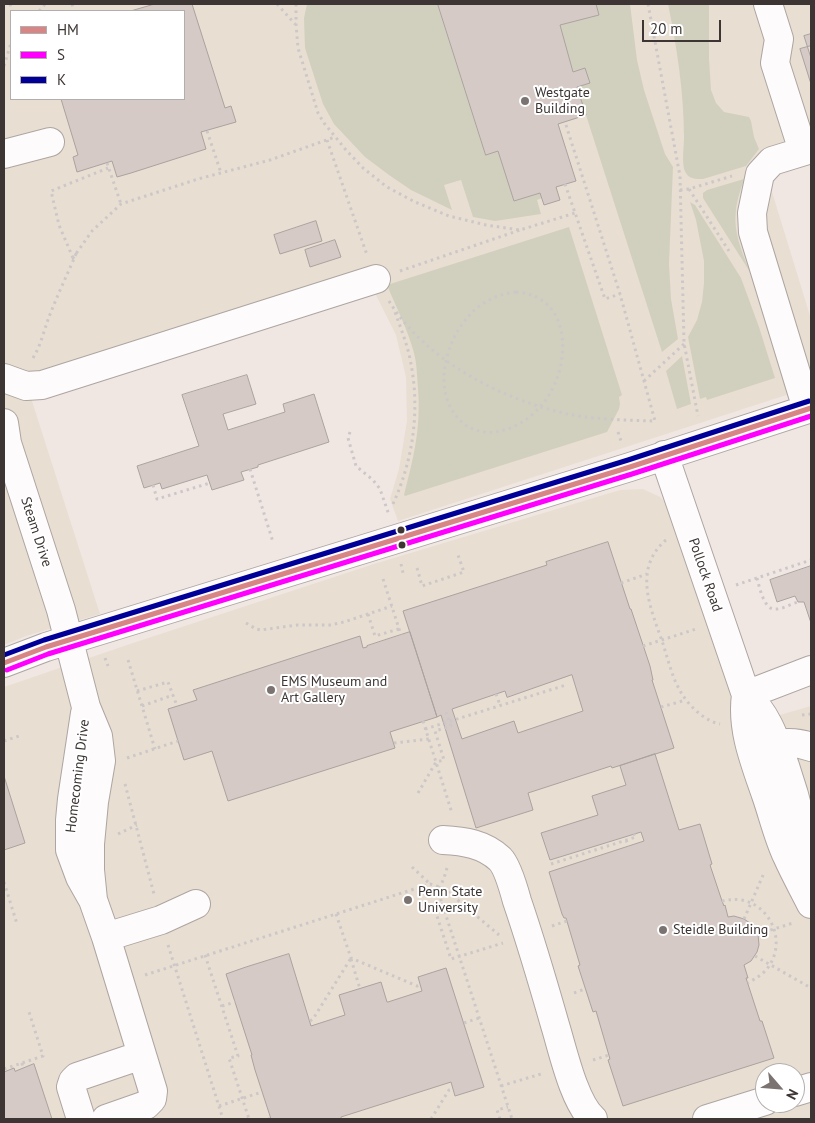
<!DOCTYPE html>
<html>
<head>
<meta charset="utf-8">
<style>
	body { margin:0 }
	#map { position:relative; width:815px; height:1123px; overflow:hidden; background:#f0e7e3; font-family:"PT Sans",sans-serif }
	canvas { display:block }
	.frame { position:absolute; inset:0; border:5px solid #3c3533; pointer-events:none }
	.legend { position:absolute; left:10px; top:10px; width:175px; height:90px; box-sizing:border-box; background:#fff; border:1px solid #b1aead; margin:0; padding:6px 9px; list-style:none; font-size:15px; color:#3c3533 }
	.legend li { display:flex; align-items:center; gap:10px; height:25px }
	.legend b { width:25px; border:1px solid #b1aead }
	.north { position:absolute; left:755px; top:1063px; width:50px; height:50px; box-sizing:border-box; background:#fff; border:1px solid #b1aead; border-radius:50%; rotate:117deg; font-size:14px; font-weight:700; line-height:20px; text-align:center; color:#3c3533 }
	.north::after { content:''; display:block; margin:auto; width:18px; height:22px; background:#7b7371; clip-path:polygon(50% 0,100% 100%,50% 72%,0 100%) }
	.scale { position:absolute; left:642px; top:20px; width:79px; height:22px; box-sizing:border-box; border:2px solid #3c3533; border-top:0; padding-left:6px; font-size:15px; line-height:18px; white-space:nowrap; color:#3c3533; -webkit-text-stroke:4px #fff; paint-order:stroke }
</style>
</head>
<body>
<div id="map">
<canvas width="815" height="1123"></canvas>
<div class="frame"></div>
<ul class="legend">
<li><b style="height:6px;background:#d88585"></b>HM</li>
<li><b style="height:6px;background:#f0f"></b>S</li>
<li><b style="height:6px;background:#009"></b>K</li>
</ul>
<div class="north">N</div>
<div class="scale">20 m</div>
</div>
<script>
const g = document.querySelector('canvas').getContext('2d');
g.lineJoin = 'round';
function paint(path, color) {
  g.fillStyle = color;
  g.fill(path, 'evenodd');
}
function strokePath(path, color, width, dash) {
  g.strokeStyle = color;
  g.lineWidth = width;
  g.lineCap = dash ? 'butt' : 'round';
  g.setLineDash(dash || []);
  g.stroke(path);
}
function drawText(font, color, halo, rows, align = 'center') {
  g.font = font + ' "PT Sans",sans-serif';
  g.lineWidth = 4;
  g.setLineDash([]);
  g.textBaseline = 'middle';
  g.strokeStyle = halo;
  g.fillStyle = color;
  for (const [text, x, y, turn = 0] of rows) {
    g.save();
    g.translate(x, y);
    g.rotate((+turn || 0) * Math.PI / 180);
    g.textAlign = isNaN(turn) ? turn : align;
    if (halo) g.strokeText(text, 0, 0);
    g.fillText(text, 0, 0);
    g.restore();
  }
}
const education = new Path2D(`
	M4,4H811V164L768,179L811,319V387L398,521L390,499L399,469L407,421L406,377L396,335L374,291L31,398L100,614L26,636L4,645ZM11,11H184V99H11Z
	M643,489L660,497L675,512L728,675L738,727L811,706V1119H4V687L133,643L374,564L620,490ZM765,1073H795V1103H765Z`);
const green = new Path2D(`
	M307,4H438L486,155L498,151L514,201L540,193L542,198L537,200L541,214L495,221L473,217L461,180L444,185L452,210L411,190L389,175L365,157L334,124L323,104L305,48L304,18Z
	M596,4H630L637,60L644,90L665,154L673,167L669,264L671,299L678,339L662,352L577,87L590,83L585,68L573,72L560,25L598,15Z
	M668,4H709V59L711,90L716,103L724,112L749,117L751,121L754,137L759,149L746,166L703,179C696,179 689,179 686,173C681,166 684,147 684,138C684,93 677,48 668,4Z
	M744,179C741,189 737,199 736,210C733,232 742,252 750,272L703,198V193L707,190Z
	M690,202L695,205L741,278L759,327L775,378L707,400L706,397L700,399L688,337L697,320L702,302L704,283V261L696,220Z
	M569,227L622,395L619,397L620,404L619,409L607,432L405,496L404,495C414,456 421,428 418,388C417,376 417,365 414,353C408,330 396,307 387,285Z
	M682,356L691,404L677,409L666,371Z`);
const building = new Path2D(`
	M155,4H192L225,108L231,106L236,122L201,132L206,149L131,173L117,177L112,161L77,172L73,157L78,155L61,99H184V11H131Z
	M438,4H596L599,15L560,25L573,72L585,68L590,83L577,87L586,115L558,124L576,181L556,187L560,200L544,205L540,193L514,201L498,151L486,155Z
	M811,34V58L804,36Z
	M811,46V84L800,49Z
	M316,221L322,241L280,254L274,235Z
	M335,240L341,257L310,267L305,250Z
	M247,375L256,404L223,414L228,430L285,412L283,404L314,394L329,442L258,465V467L241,472L244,480L212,490L207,475L162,489L160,483L144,488L137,466L199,446L182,395Z
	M608,542L630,609H631L650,666L653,680H652L674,748L612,768L611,766L528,793L533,810L476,828L441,715L437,717L403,611L547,565L546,562ZM572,675L583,711L518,733L514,721L462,739L452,709L505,691L507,697Z
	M811,566V623L804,602H798L795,596L777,602L770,580Z
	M410,632L437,717L390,732L395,748L228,801L212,751L184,760L168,709L197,700L193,690L360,636L363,648L367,647V646Z
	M655,754L679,830L700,824L712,864L710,865L722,901L724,906L725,905L728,917L734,916L744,919L753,925L758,934L759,945L757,952L751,961L744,965L748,978H746L760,1021H762L774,1058L623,1106L609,1063L608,1060L610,1059L596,1011L593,1012L592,1009L579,969L578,966L580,965L566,918H564L562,914L549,872L644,841L641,832L550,860L541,833L598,815L592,796L626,785L620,766Z
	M4,776L25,843L4,850Z
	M289,954L311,1026L345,1015L339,995L381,982L387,1002H388L422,991L418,977L446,968L484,1087L455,1096L451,1082L341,1117V1119H271L255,1070L251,1055H252L226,974L246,967Z
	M34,1064L52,1119H4V1072L14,1068L15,1071Z`);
const path = new Path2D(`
	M10,4L12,11
	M72,4L74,11
	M152,4V5
	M277,4L295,24
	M296,4V24L298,48L318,113L324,123L346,150L363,168L387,187L415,202L449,216L486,225L520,230L575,213
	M648,4L680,176L684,343L698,416
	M39,11L45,4
	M4,66L11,43
	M207,131L221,173
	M327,140L367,255
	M107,163L121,204
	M565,184L605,299L620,294
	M689,189L729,251
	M680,190L689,189L732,176
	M73,258L59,225L51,191L108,168
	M400,271L520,230
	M516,292C576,296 572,374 539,408C529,419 515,428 500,431C490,434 477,432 467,426C431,401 442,347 467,318C479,303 497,294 516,292Z
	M389,301C425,360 502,400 568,414C596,420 626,420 655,421L620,294L565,122
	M33,358C41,345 44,330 49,317C57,296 67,275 76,254L73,258L92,231L121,204L198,179L270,160L335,137
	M644,381L684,344
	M350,432L348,438L356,466L373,480L380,489L389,515
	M618,432L621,441
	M250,469L273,542
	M153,485L157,499L210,483
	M393,504C413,460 420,411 411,364C408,346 401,329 395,312
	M666,540C655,549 648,562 647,576C645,600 657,625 664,647C669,663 673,680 682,694C690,707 705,721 720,724
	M401,564L403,573
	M417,568L422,586L464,572L458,555
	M757,578C759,586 764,609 774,609C781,610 791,604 798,602
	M383,579L401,635
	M621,583L647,574
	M736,585L811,560
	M368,614L375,636L399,629
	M246,623L256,629L261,630L297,625H330L344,622L392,606
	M643,646L696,629
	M105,658L108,666
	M128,660L155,749
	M137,691L168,682L177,706
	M496,694L500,705
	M142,706L173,695
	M661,707L686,700
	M802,715L811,714
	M423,721L452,813
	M425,729L566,685
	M4,741L19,736
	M394,743L429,739
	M127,758L178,741
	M125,784L154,894
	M418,793L436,762L444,760L435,731L451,726L446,712
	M118,834L137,825
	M626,840L629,846
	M551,864L636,837L634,834
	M412,867L429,883
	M447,868L444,878L440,887L439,894L512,1119
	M4,882L17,924
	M722,901C729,900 735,899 742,900C771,906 786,941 769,966C764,974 756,978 748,983
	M443,904L434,907L451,959L503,943
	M336,914L351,958L417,986L420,985
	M744,919L764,873
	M552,926L567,921
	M758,934L793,923
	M168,945L223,1119
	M205,955L238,1056L229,1058L249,1119
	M755,956L811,988
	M351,959L360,989
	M145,975L430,884L440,887L447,891L499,935
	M574,993L585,989
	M222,1006L235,1002
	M310,1021L313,1019L351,958
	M464,1023L479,1018
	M593,1060L609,1055
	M22,1063L23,1068
	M4,1069L43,1056L29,1012
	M501,1086L541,1074
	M219,1106L262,1092
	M269,1119L270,1118
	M431,1119L449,1090L453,1089
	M500,1119L497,1110L508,1107`);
const minor = new Path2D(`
	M768,4L779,39L775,63L803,151
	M4,154L50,142
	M4,378L26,386L42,385L376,279
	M807,409L753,232L752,213L760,174L772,161L811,149
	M4,423L7,443L61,610L86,707L98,736L101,761L94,802L90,844V870L93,900
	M664,455L746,695C741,729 755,763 766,795C773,815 778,837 787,856C794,872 803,888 811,904
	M4,663L46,647L630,467L811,408
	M746,695C767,714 775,739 785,766C797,801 806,838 811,875
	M746,695L811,670
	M85,713L72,799L70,820V850L80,877L93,900L106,937L142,1055
	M777,744C789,742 800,743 811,747
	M443,840C464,841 484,844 500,859C507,866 514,890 517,901C531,942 543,983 555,1025C563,1051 574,1102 593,1119
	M106,937L161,920L196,904
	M795,1092L811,1087
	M81,1119L71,1087L73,1081L77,1077L142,1055L153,1091L152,1099L146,1105L106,1119
	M707,1119L765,1101`);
const bus1 = new Path2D(`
	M4,663L46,647L630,467L811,408`);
const bus2 = new Path2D(`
	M7,670L48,654L632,474L811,416`);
const bus3 = new Path2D(`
	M4,655L44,640L628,460L809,401`);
const markers = [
	[525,101,5,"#7b7371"],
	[401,530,4.5,"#3c3533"],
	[402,545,4.5,"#3c3533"],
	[271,690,5,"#7b7371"],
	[408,900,5,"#7b7371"],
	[663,930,5,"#7b7371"]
];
const poiNames = [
	["Westgate",535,93],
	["Building",535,109],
	["EMS Museum and",281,682],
	["Art Gallery",281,698],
	["Penn State",418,892],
	["University",418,908],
	["Steidle Building",673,930]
];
const streetNames = [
	["Steam Drive",36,532,72],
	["Pollock Road",705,575,71],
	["Homecoming Drive",78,776,-83]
];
paint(education, '#e9ded2');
paint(green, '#d1d0be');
paint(building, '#d6cac6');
strokePath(building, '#aaa3a0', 1);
strokePath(minor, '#aca5a2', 30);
strokePath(path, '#ccc8c8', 3, [2.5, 4]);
strokePath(minor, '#fdfbfb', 28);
strokePath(bus1, '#d88585', 5);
strokePath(bus2, '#f0f', 5);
strokePath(bus3, '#009', 5);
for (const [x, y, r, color] of markers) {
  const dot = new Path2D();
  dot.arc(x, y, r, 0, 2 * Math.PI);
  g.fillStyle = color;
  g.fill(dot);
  strokePath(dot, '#fff', 2);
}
drawText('14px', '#3c3533', '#fff', poiNames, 'left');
drawText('14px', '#3c3533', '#fff', streetNames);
</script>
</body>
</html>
